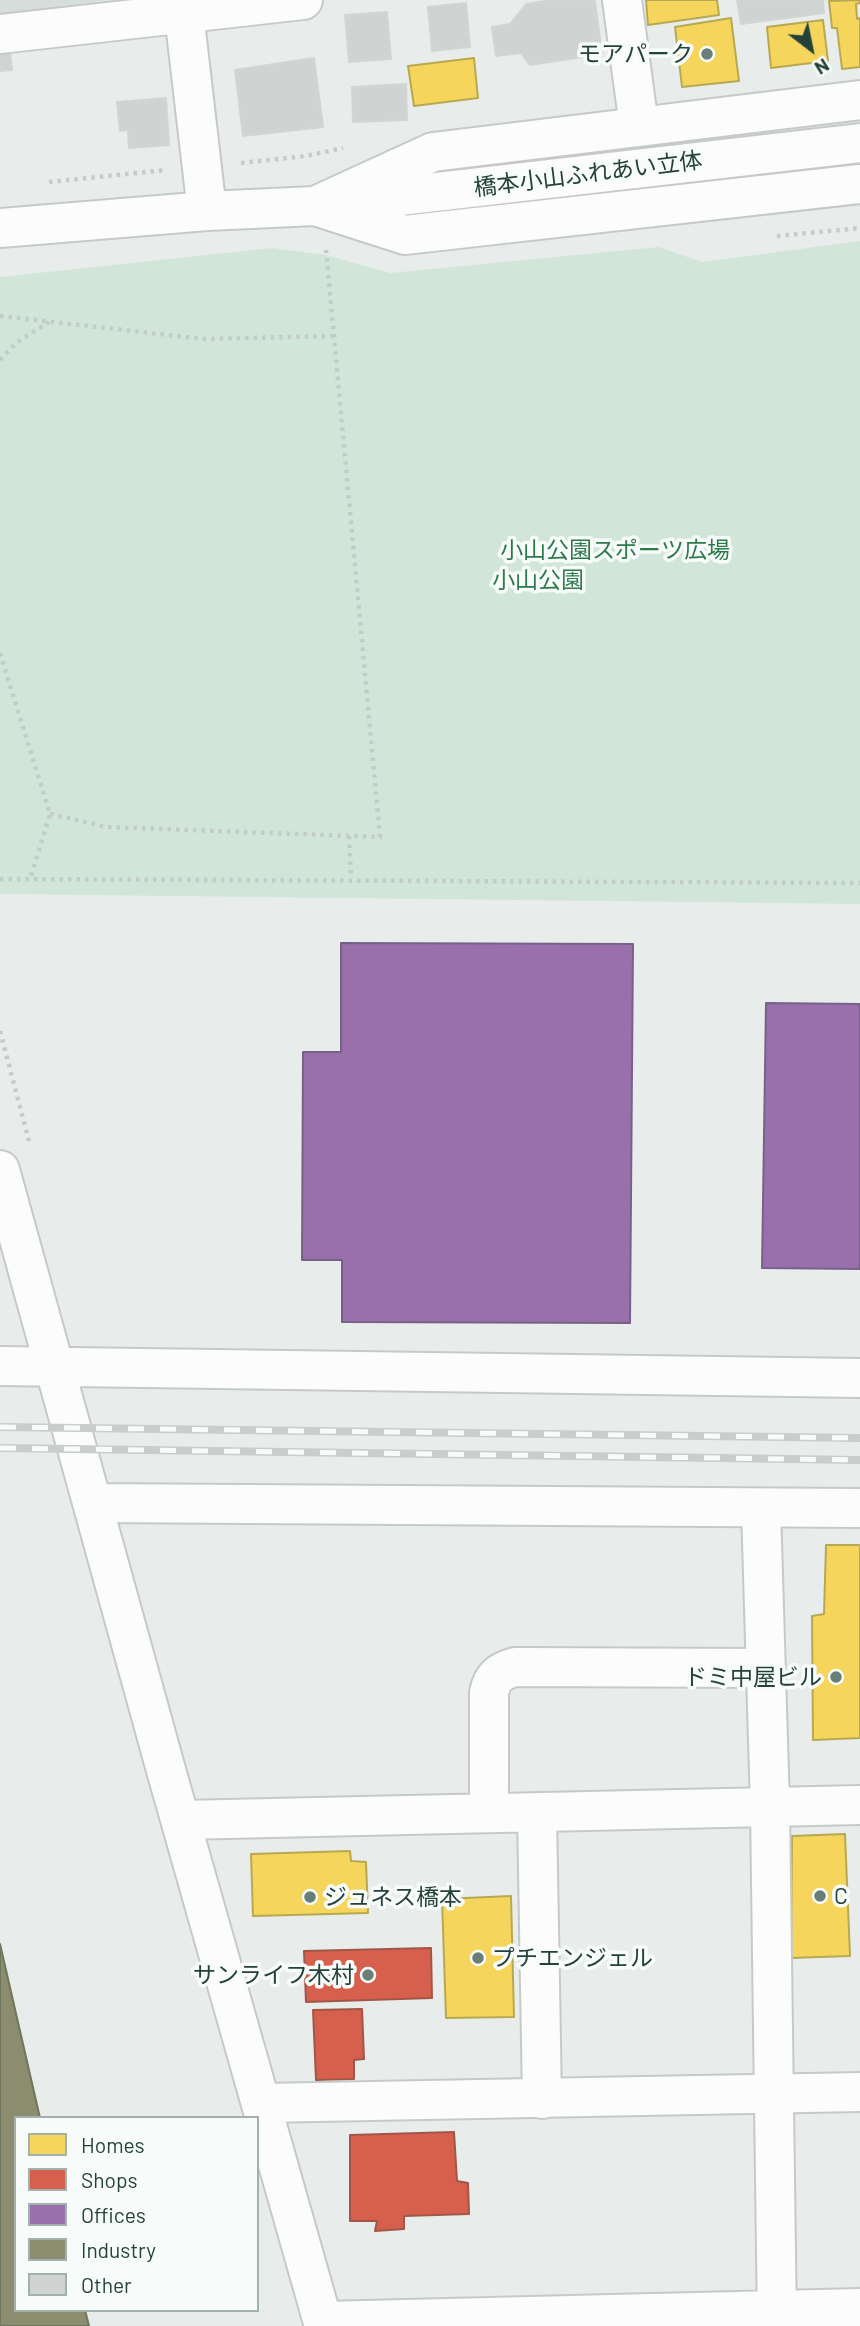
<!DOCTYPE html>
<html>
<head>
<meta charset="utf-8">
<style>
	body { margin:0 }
	#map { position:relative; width:860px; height:2326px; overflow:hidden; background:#e8edeb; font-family:Barlow,sans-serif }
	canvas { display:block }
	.legend { position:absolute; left:14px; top:2116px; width:245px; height:196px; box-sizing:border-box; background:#f7fbf9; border:2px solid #a3b1ad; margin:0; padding:9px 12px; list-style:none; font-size:21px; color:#24423a }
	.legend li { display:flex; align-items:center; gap:14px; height:35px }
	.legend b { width:35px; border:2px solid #a3b1ad }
	.north { position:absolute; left:776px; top:14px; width:70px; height:70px; -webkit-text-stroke:5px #f7fbf9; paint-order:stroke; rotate:148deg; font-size:19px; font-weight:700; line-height:28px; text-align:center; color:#24423a }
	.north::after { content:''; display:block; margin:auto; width:24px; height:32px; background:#24423a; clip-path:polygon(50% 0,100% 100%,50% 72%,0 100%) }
</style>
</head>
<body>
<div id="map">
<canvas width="860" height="2326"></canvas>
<ul class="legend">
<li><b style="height:19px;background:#f6d55c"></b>Homes</li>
<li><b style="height:19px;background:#d6604d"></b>Shops</li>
<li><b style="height:19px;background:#9970ab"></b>Offices</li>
<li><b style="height:19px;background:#8c8c6e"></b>Industry</li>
<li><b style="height:19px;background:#cfd4d2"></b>Other</li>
</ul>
<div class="north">N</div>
</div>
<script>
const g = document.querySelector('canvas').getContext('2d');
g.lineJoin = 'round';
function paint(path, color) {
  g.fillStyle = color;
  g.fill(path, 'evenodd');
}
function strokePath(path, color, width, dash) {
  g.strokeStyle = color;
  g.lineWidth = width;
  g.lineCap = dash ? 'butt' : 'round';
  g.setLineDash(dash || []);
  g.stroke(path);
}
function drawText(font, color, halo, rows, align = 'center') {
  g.font = font + ' Barlow,"Noto Sans JP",sans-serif';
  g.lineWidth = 7;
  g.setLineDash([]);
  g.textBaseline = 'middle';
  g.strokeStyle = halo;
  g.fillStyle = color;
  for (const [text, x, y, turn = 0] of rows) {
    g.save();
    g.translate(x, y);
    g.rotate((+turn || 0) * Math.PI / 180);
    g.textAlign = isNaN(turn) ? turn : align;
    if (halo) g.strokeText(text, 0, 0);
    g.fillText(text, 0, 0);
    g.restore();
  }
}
const built = new Path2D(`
	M0,0H109L0,13Z`);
const green = new Path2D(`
	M860,241V904L0,894V277L272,248L326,255L390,273L659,247L702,262Z`);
const homes = new Path2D(`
	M646,0H717L719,15L648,25Z
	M860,0V3L856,4L857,19L860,18V67L842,69L837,28H832L829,1Z
	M731,18L739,81L682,87L675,27Z
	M823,20L828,61L771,68L767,27Z
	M474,58L478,98L414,106L408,66Z
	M826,1545H860V1738L813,1740L812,1616L824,1614Z
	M845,1834L850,1956L791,1958L792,1836Z
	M350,1851L351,1861L366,1862L368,1913L253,1916L251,1854Z
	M511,1896L514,2017L446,2018L442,1899Z`);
const shops = new Path2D(`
	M431,1948L432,1998L306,2002L304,1951Z
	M362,2009L364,2059L354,2060V2079L316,2080L313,2010Z
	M454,2132L457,2181L468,2183L469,2214L404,2216V2229L375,2231L377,2221H350V2135Z`);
const offices = new Path2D(`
	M341,943L633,944L630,1323L342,1322V1260H302L303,1052H341Z
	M766,1003L860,1004V1269L762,1268Z`);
const industry = new Path2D(`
	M0,1944L40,2118H16V2310H85L89,2326H0Z`);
const building = new Path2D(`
	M551,0L595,1L602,54L530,65L521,53L496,56L492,27L510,24L526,4Z
	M737,0H823L824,13L741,24Z
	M466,3L470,47L432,51L428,7Z
	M387,12L391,59L349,62L345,15Z
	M10,52L12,70L0,71V53Z
	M314,58L323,127L243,136L235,70Z
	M406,84L407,120L353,122L352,87Z
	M166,98L169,145L129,148L128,130L120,131L117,102Z`);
const path = new Path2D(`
	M241,163L306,156L343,148
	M49,182L166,170
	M777,236L860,228
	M0,316L204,339L333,336
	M0,360L16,343L49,322
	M0,653L50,814L30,879
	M50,814L107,827L380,837L326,250
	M349,836L351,879
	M0,879L860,883
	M0,1031L30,1145`);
const minor = new Path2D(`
	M622,0L639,126
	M184,14L207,211
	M0,34L303,0
	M349,202L860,143
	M315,206L433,152L860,100
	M0,228L207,211L315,206L405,235L860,184
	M0,1170L166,1770L324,2326
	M0,1366L860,1378
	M93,1503L860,1508
	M761,1508L770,1807L777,2326
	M489,1812V1693C492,1677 500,1671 515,1667L764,1668
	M537,1812L542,2099
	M181,1820L860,1805
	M262,2103L860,2092
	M323,2321L860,2308`);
const rail = new Path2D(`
	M0,1427L860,1438
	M0,1448L860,1460`);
const markers = [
	[707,54,7,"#697e78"],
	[836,1677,7,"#697e78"],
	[820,1896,7,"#697e78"],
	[310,1897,7,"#697e78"],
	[478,1958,7,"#697e78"],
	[368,1975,7,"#697e78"]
];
const poiNames = [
	["モアパーク",693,54],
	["ドミ中屋ビル",822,1677],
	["C",834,1896,"left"],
	["ジュネス橋本",324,1897,"left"],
	["プチエンジェル",492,1958,"left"],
	["サンライフ木村",354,1975]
];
const streetNames = [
	["橋本小山ふれあい立体",588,174,-7]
];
const parkNames = [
	["小山公園スポーツ広場",615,550],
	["小山公園",538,580]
];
paint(built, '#d6dedb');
paint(green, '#d1e6d8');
paint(homes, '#f6d55c');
strokePath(homes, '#b7a952', 2);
paint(shops, '#d6604d');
strokePath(shops, '#a15747', 2);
paint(offices, '#9970ab');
strokePath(offices, '#766289', 2);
paint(industry, '#8c8c6e');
strokePath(industry, '#6d765e', 2);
paint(building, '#cfd4d2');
strokePath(building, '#d1d6d4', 2);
strokePath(minor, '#c5cac8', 42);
strokePath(path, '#c3ccca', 4.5, [3.5, 5]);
strokePath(minor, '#fcfcfc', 38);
strokePath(rail, '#c9cdcc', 8);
strokePath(rail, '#f7fbf9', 5, [16]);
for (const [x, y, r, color] of markers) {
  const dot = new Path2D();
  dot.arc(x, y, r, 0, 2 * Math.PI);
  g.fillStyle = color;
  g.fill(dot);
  strokePath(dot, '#f7fbf9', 2.5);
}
drawText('23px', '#24423a', '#f7fbf9', poiNames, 'right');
drawText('23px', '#24423a', '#f7fbf9', streetNames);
drawText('23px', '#2d7a4b', '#f7fbf9', parkNames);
</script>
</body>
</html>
